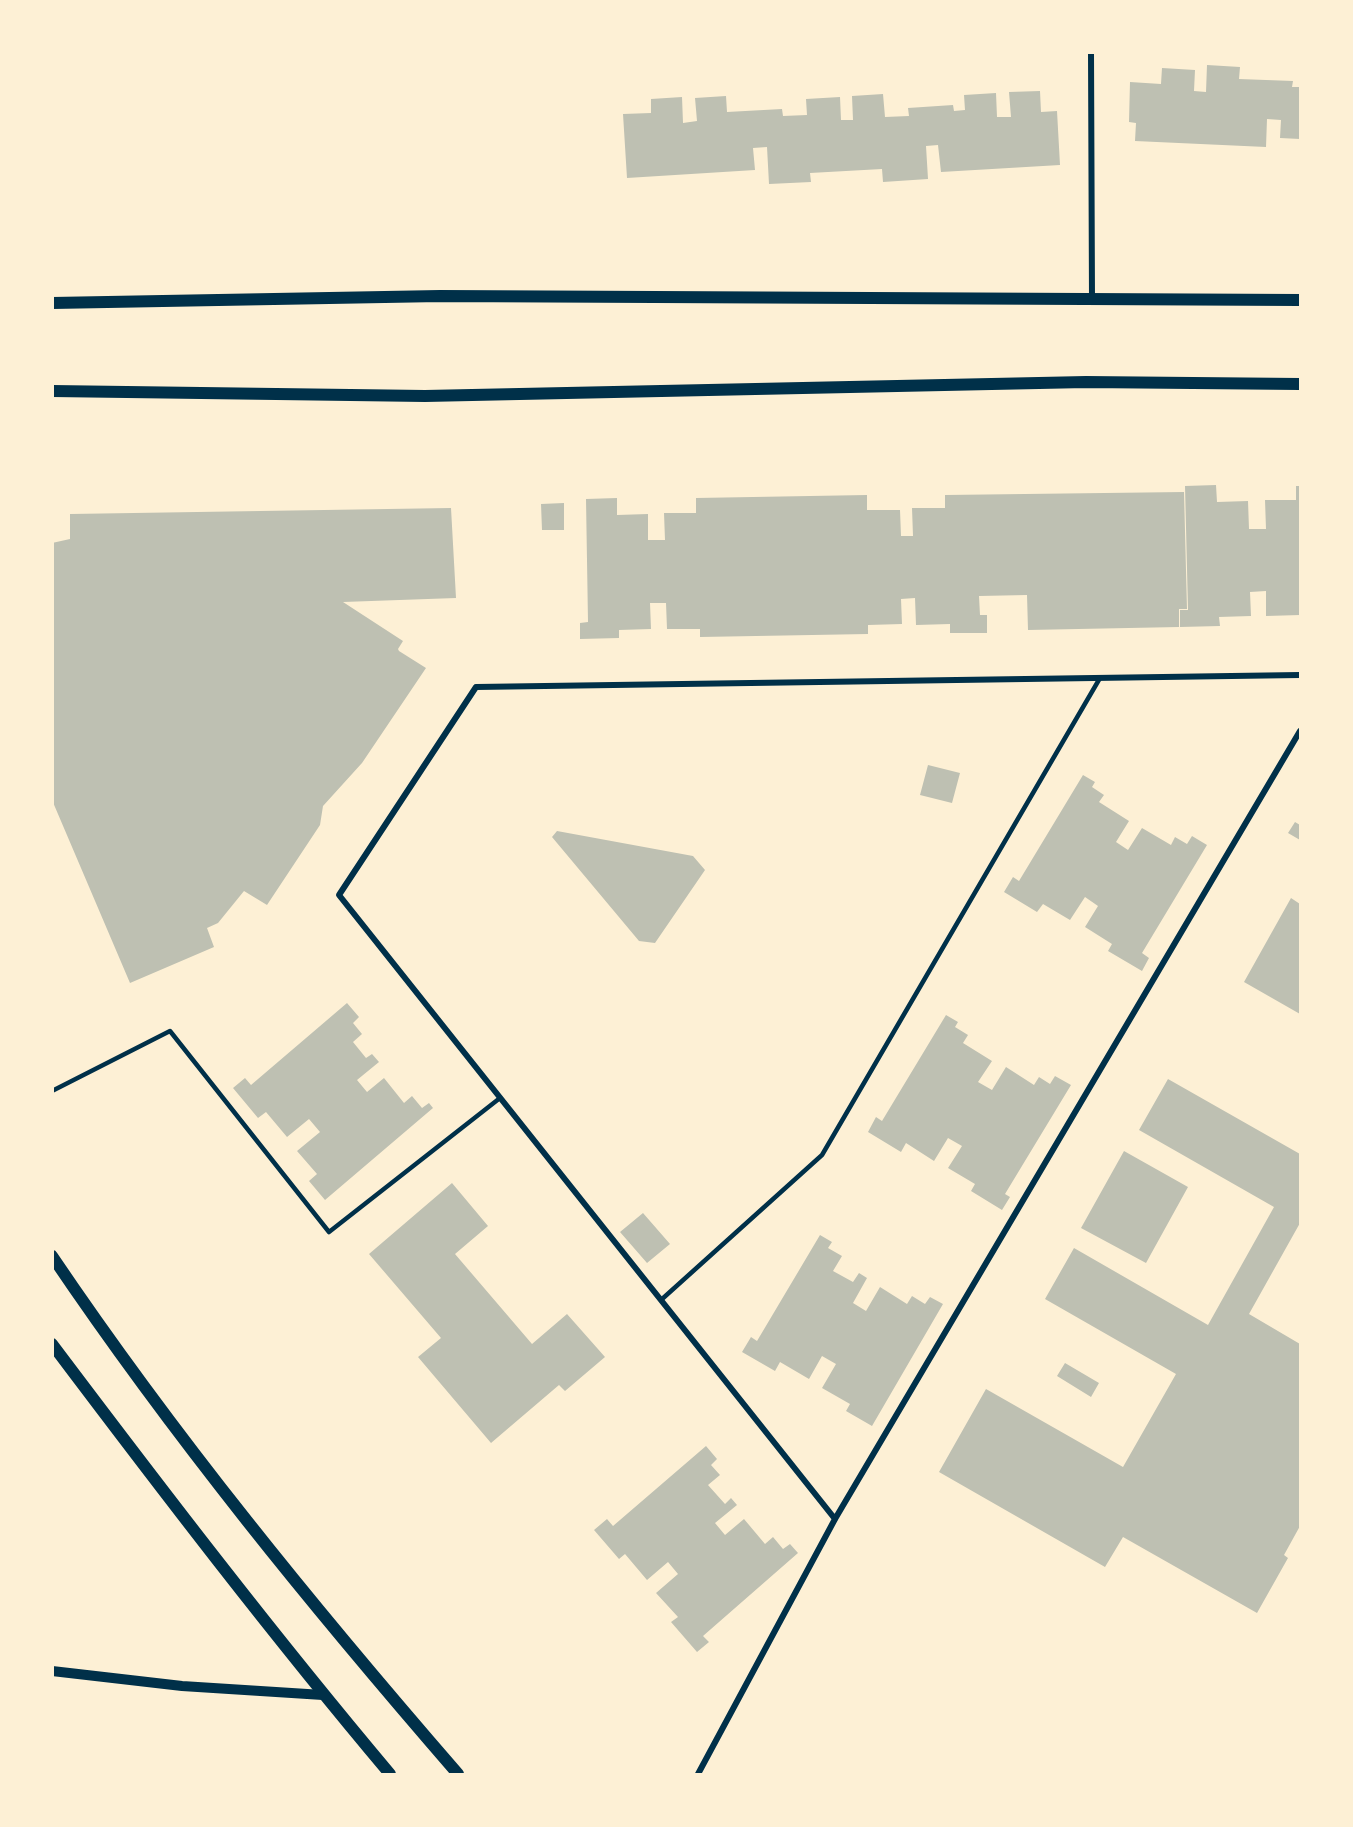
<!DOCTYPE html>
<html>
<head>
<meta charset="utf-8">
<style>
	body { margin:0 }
	#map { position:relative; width:1353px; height:1827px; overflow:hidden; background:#fdf0d5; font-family:"Roboto Condensed",sans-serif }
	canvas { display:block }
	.frame { position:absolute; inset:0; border:54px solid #fdf0d5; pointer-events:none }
</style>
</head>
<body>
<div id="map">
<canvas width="1353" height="1827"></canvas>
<div class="frame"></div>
</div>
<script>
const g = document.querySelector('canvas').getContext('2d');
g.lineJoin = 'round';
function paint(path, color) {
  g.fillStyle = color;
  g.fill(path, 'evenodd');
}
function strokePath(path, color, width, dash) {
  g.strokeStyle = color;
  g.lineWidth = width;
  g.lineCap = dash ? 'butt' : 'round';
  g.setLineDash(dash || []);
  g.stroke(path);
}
const building = new Path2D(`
	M1207,65L1240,67L1239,79L1293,81L1292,87H1300V139L1280,138L1281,120L1267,119L1266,147L1135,141L1136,123L1129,122L1130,82L1161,84L1162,68L1195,70L1194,91L1206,92Z
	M1040,91L1041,112L1057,111L1060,165L941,172L938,145L926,146L928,179L883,182L882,169L810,173L811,182L769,184L767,147L753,148L755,170L627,178L623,114L651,113V99L682,97L683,123L697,121L695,98L726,96L727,112L782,109L783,116L807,115L806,99L840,97L841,120H853L852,96L883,94L885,117L909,116L908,108L953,105L954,111L965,110L964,95L996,93L997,117H1011L1009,92Z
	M1216,485L1217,502L1248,501L1249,529H1266L1265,500H1296V486H1300V615L1266,616V591L1250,592L1251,616L1219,617L1220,626L1180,627V610H1188L1185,486Z
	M1184,492L1187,609H1179V627L1028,630L1027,595L979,596L980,615H987V633H950V624L916,625L915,598L901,599L902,624L868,625V634L700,637V629H667L666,603H650L651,629L619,630V638L580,639V623L588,622L586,499L617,498V515L648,514V540H665L664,513H696V498L867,495V510H900L901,536H913L912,508H945V495Z
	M564,503V530H542L541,504Z
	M451,508L456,598L343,602L403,641L398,649L399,651L426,668L362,763L323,806L320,825L267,905L244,891L218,923L207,928L214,947L130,983L52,800V543L70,539V514Z
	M928,765L960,773L952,803L920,795Z
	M1083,775L1095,782L1092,787L1104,795L1099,802L1129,821L1116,842L1128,850L1142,828L1171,845L1175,837L1187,844L1192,836L1207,845L1142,953L1149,958L1142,971L1108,951L1112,944L1085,927L1098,906L1085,897L1070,920L1043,904L1037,912L1004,892L1013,877L1019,881Z
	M1295,822L1300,825V840L1288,833Z
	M557,831L693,856L705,870L655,943L639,941L557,843L552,837Z
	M1291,898L1300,904V1014L1244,982Z
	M347,1003L359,1017L353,1023L362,1034L353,1042L366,1058L372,1054L379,1062L357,1080L367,1092L384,1078L404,1103L412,1096L422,1108L429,1103L433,1108L325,1200L309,1181L317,1174L297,1151L320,1132L309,1119L287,1137L266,1112L258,1118L233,1088L245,1078L251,1085Z
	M946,1015L958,1022L955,1027L968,1035L963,1043L992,1061L978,1082L992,1090L1006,1067L1034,1085L1039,1077L1050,1084L1055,1076L1071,1085L1005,1194L1010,1197L1002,1210L971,1191L975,1184L948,1168L962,1146L948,1138L934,1161L906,1143L901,1152L868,1132L876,1117L882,1121Z
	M1168,1079L1300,1154V1223L1249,1314L1300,1344V1526L1284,1555L1288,1558L1257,1613L1123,1537L1105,1567L939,1472L986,1389L1123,1467L1176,1374L1045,1299L1074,1248L1208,1325L1274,1207L1139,1130Z
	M1124,1151L1188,1187L1146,1263L1081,1228Z
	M452,1183L488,1226L455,1254L532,1344L567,1314L605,1357L565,1391L559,1385L491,1443L418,1357L441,1338L369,1254Z
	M643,1213L670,1244L647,1263L620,1232Z
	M820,1235L832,1242L828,1248L842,1256L833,1271L853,1282L859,1273L867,1278L853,1303L866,1311L880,1287L907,1304L912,1296L925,1304L930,1297L943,1304L872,1426L846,1411L850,1404L822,1388L836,1364L822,1356L809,1379L780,1362L775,1371L742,1352L751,1337L757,1341Z
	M1065,1363L1099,1383L1091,1397L1057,1376Z
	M706,1446L717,1459L711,1465L720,1475L708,1485L725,1504L731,1498L737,1505L715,1523L725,1535L744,1519L765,1544L773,1537L783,1549L790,1544L798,1553L703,1636L709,1642L697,1652L671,1622L678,1617L656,1593L678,1574L668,1562L647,1580L625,1554L619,1559L594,1530L607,1519L613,1526Z`);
const service = new Path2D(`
	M52,1091L170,1031L329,1232L500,1098
	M661,1300L822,1155L1100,678`);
const minor = new Path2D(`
	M1091,52L1092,301
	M835,1519L339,895L476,687L1300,675
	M698,1774L835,1519L1300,731`);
const tertiary = new Path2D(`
	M52,1671L182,1686L323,1695`);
const secondary = new Path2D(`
	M52,303L440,296L1300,300
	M52,391L425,396L1086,382L1300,384
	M52,1256C175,1438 314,1608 458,1774
	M52,1344C162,1490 273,1635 390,1774`);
paint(building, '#bec0b2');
strokePath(service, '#003049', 4.5);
strokePath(minor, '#003049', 6);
strokePath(tertiary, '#003049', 10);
strokePath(secondary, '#003049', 12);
</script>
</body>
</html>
